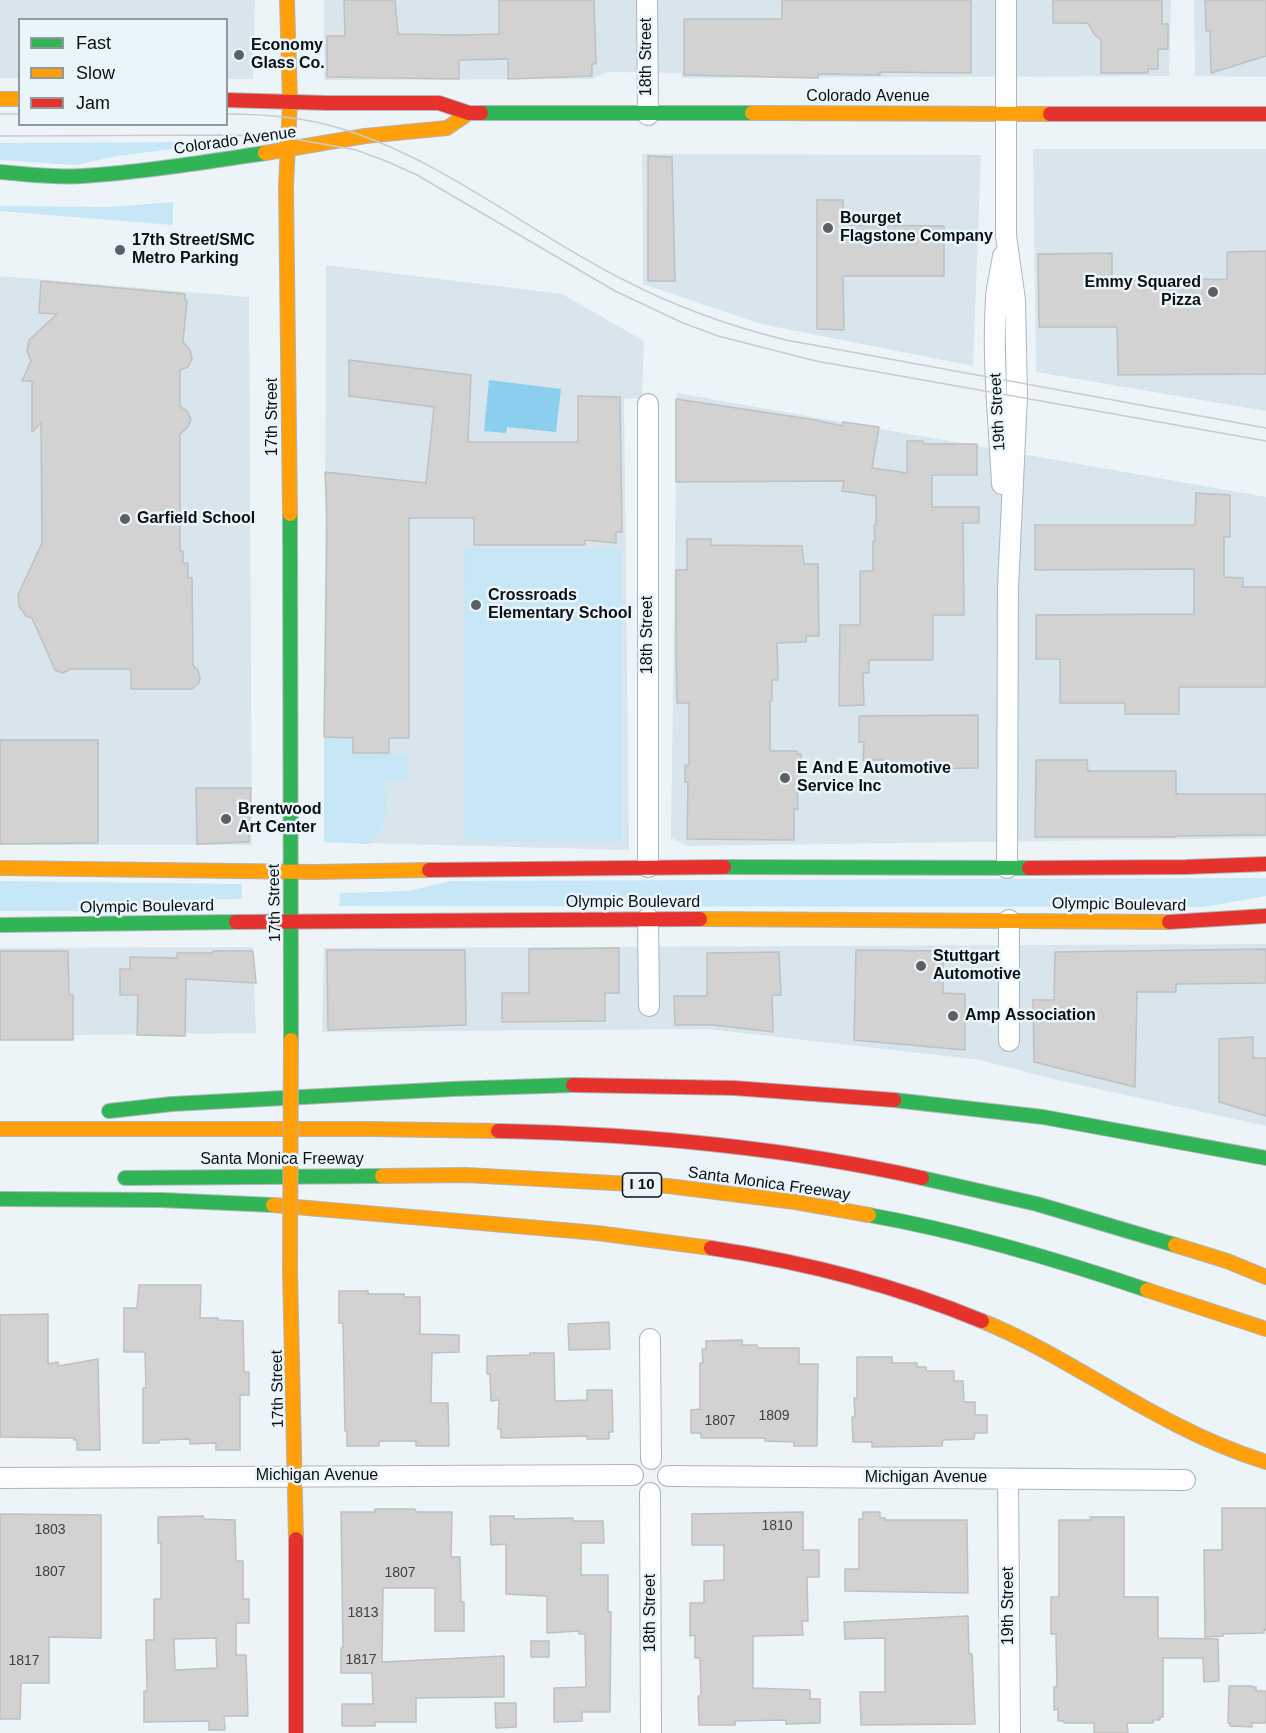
<!DOCTYPE html>
<html>
<head>
<meta charset="utf-8">
<style>
	body { margin:0 }
	#map { position:relative; width:1266px; height:1733px; overflow:hidden; background:#edf4f7; font-family:Arial,sans-serif }
	canvas { display:block }
	.legend { position:absolute; left:18px; top:18px; width:210px; height:108px; box-sizing:border-box; background:#e9f5fb; border:2px solid #91999e; margin:0; padding:8px 10px; list-style:none; font-size:18px; color:#0c1012 }
	.legend li { display:flex; align-items:center; gap:12px; height:30px }
	.legend b { width:30px; border:2px solid #91999e }
</style>
</head>
<body>
<div id="map">
<canvas width="1266" height="1733"></canvas>
<ul class="legend">
<li><b style="height:8px;background:#30b455"></b>Fast</li>
<li><b style="height:8px;background:#ff9f0a"></b>Slow</li>
<li><b style="height:8px;background:#e5322d"></b>Jam</li>
</ul>
</div>
<script>
const g = document.querySelector('canvas').getContext('2d');
g.lineJoin = 'round';
function paint(path, color) {
  g.fillStyle = color;
  g.fill(path, 'evenodd');
}
function strokePath(path, color, width, dash) {
  g.strokeStyle = color;
  g.lineWidth = width;
  g.lineCap = dash ? 'butt' : 'round';
  g.setLineDash(dash || []);
  g.stroke(path);
}
function drawText(font, color, halo, rows, align = 'center') {
  g.font = font + ' Arial,sans-serif';
  g.lineWidth = 5;
  g.setLineDash([]);
  g.textBaseline = 'middle';
  g.strokeStyle = halo;
  g.fillStyle = color;
  for (const [text, x, y, turn = 0] of rows) {
    g.save();
    g.translate(x, y);
    g.rotate((+turn || 0) * Math.PI / 180);
    g.textAlign = isNaN(turn) ? turn : align;
    if (halo) g.strokeText(text, 0, 0);
    g.fillText(text, 0, 0);
    g.restore();
  }
}
const built = new Path2D(`
	M0,0H255L253,79H227L226,20H20L19,78H0Z
	M324,0H1171L1169,76L682,78L681,73L608,72L592,79L324,80Z
	M1194,0H1266V77L1195,76Z
	M1033,149H1266V411L1036,372Z
	M642,154L981,155L973,366L761,324L643,284Z
	M326,265L562,294L644,341L642,398L624,399L629,850L324,842Z
	M0,276L249,297L252,845H0Z
	M677,393L1266,497V838L687,846L671,838Z
	M1266,944V1126L1053,1079L980,1060L708,1029L322,1032L324,948Z
	M253,947L256,1033L0,1036V948Z`);
const green = new Path2D(`
	M204,142L205,145L117,156L76,165L0,160V143Z
	M173,202V225L0,211V206L108,207Z
	M464,548L622,549V842L465,841Z
	M324,737L353,738V753L408,754V780L385,782C385,808 391,826 369,844L324,842Z
	M1266,878V896L1204,907L339,906L340,893L408,891L451,881Z
	M0,881L242,884V897L240,899L187,900L124,911H0Z`);
const water = new Path2D(`
	M489,380L561,389L556,432L507,427L506,433L484,431Z`);
const building = new Path2D(`
	M344,0H395L398,34L459,35L499,34V0H594L596,64H592V76L508,79V59L459,60V79L327,77V36H345Z
	M782,0H971V73L880,72V75L818,74V78L684,75V19H782Z
	M1053,0H1162V24H1168V49H1158V69H1148V73H1101V40L1094,34L1088,23H1053Z
	M1205,0H1266V56L1211,73L1210,31H1206Z
	M648,156L672,157L675,281H648Z
	M817,200H843V225L944,226V276H843L844,330L817,329Z
	M1266,251V374L1118,375L1117,327H1039L1038,254L1112,253V280L1227,279V252Z
	M41,281L185,294V300H187L183,342L190,350L192,359L188,367L180,370V406L187,411L191,419L188,427L180,434V551H183V563H188V578H192L193,665L198,670L200,679L199,683L192,689H131V669H70L63,673L55,670L32,618L26,616L19,606L18,595L42,543L41,423L32,432V381H22L31,361L27,351L29,340L57,314L39,313Z
	M349,360L471,375L468,442H578V396L620,397L622,532H616V543L585,540V545H474V518H409V738H389V753H353V738L324,737L327,519L325,472L426,483L434,407L349,396Z
	M676,399L816,420L842,426L843,422L879,427L872,468L907,473V441H923V444H977V475H932V507H979V523H963L964,615H933V660H869V673H863L864,705L839,706L840,625H860V571H873V541H875L874,525H876V496L842,491L844,481L676,482Z
	M1196,493L1230,495V537H1224V577L1243,578V587H1266V687H1179V714H1125V703H1060V659H1036V615L1194,614V569L1035,570V525H1195Z
	M687,539H711V545L802,546L804,564H818L819,636H806V642L777,643L778,680H772V701H770V751H797V754H801L802,787H797L798,809H794V840L687,839L688,782H685V765H689V703H677L676,652V570H687Z
	M978,715V768L888,769V760H863L864,742H859V716Z
	M0,740H98V843L0,844Z
	M1036,760H1087L1088,771H1176V794H1266V835L1176,836V837H1035Z
	M196,788H251L249,842L197,844Z
	M619,948V993H605V1021L502,1022V993H529V949Z
	M1266,949V983L1176,984V992H1137L1135,1087L1034,1062L1033,1000H1054L1055,952Z
	M327,950H465L466,1025L328,1030Z
	M856,950L943,951V993L965,994V1050L854,1040Z
	M0,951H68L69,995H73V1040H0Z
	M213,951H253L256,983L186,979L185,1036L137,1035L138,995H120V969H130V957L177,958V953H213Z
	M779,952L781,995H772L773,1032L713,1025H675L674,996H707V953Z
	M1253,1037V1058H1266V1116L1219,1102V1039Z
	M139,1285H201L200,1318H218V1320L243,1321L244,1372H249V1395H240V1450H216V1443L190,1444V1439L159,1440V1443H143V1388H146L145,1352H124V1308H137Z
	M339,1291H368V1294H404V1297H420V1334L459,1335V1352L432,1353L431,1403H448L449,1446H416V1441H379V1446H347V1431H345L343,1323H339Z
	M48,1314V1364L58,1362V1366L98,1359L100,1450H77V1440H74V1438L0,1437V1315Z
	M609,1322L610,1349L569,1350L568,1324Z
	M742,1340V1345H757L758,1348H799V1364H818L817,1446H794V1442L765,1441V1438H701V1433H691V1410L700,1409V1363H703L702,1349H706V1341Z
	M530,1353H554L555,1401L587,1400V1390H612L613,1432H609V1439H587V1436L501,1438V1429H498L499,1400L491,1401L490,1374H487V1356L530,1355Z
	M857,1357H892V1363H917V1367H926V1371H954V1381H963L964,1402H975V1415H987V1433H975L974,1439L943,1440L942,1446L872,1447V1442H853L852,1417H855L854,1398H857Z
	M1222,1508H1266V1630H1264V1633L1223,1634V1636L1205,1637L1204,1550H1222Z
	M375,1509H415L416,1512H452L451,1557H460L461,1602H464V1631H435V1588H383L382,1662L504,1656V1697L416,1698V1722H375V1726H342V1704H373L372,1673H341V1648H343L341,1512H375Z
	M803,1512V1550H819V1577H807L808,1621H802L803,1635L753,1636V1688L810,1690V1699H820V1723L786,1724V1720L735,1721V1725H699L698,1696H701L700,1658H695V1635L690,1636V1603H704V1581L724,1580V1545H692V1514Z
	M863,1512H880V1518H885V1520H967L968,1593L845,1591V1569H859V1519H863Z
	M0,1514L101,1515V1638L49,1637V1683H21L20,1719H0Z
	M203,1516L204,1519L235,1520L236,1561H243V1599H249V1623H236V1655H246L248,1716H224L225,1730H209V1721L144,1722V1691H147L146,1640H154V1599H161V1543H158V1517ZM216,1638L217,1668L175,1670L174,1639Z
	M490,1516H514V1519L573,1518V1521H603L604,1543H581V1575H608V1612H611L610,1712H582V1721L554,1722V1688L586,1687L585,1634H579V1631L547,1633V1596L506,1594V1544L491,1545Z
	M1090,1517H1124V1597H1158V1638L1218,1639L1219,1681L1204,1682L1203,1658H1163V1717H1160V1720H1153V1723H1127L1128,1733H1094V1723H1064V1721H1058V1709L1054,1710V1687H1057L1056,1634H1051V1597H1059V1520H1091Z
	M968,1616L969,1654H972L975,1724L861,1725L860,1692H885V1638L845,1639L844,1622Z
	M531,1641H549V1657H531Z
	M1229,1686H1252V1687H1256V1691H1266V1723H1252V1727L1230,1726V1723H1228Z
	M495,1703H516V1727L496,1728Z`);
const street = new Path2D(`
	M647,0L648,115
	M1006,0V236L1015,300L1017,396L1008,588L1007,868
	M1002,484C999,422 992,360 996,298C997,284 1001,270 1003,256
	M648,867V404
	M648,918L649,1006
	M1009,920V1041
	M650,1339L651,1459
	M668,1476L1185,1480
	M0,1478L633,1475
	M1008,1479L1010,1733
	M650,1493L651,1733`);
const fast = new Path2D(`
	M481,113H752
	M0,172C27,174 55,178 83,176C144,172 205,162 265,153
	M290,514L291,1040
	M724,867L1029,868
	M0,925L236,922
	M894,1100L1043,1117L1266,1158
	M109,1111L172,1104L452,1089L573,1085
	M125,1178L382,1176
	M922,1178L1037,1204L1175,1245
	M0,1199L161,1200L273,1205
	M869,1215C964,1232 1056,1259 1147,1290`);
const slow = new Path2D(`
	M287,0L290,101L286,186L290,514
	M0,99H20
	M752,113L1050,114
	M265,153L365,136L447,128L469,113
	M0,868L315,872L429,870
	M700,919L1169,922
	M0,1129H370L498,1131
	M382,1176L466,1175L668,1186L795,1202L869,1215
	M273,1205L597,1233L711,1248
	M1175,1245L1227,1261L1266,1277
	M290,1271L296,1539
	M1147,1290L1266,1329
	M982,1321C1051,1349 1111,1392 1177,1425C1206,1440 1235,1452 1266,1462`);
const jam = new Path2D(`
	M226,100L328,103H439L469,113H481
	M1050,114H1266
	M1029,868L1186,867L1266,864
	M429,870L724,867
	M236,922L700,919
	M1169,922L1266,916
	M573,1085L734,1088L894,1100
	M498,1131C640,1134 783,1147 922,1178
	M711,1248C804,1262 895,1285 982,1321
	M296,1539V1733`);
const tram = new Path2D(`
	M0,114H20
	M226,114C264,114 303,117 339,128C443,159 528,232 624,280C676,307 729,326 786,340L1266,428
	M0,136L231,135L289,138L356,150L386,161L417,175L615,291L683,323L718,336L816,361L1266,441`);
const slowBridge = new Path2D(`
	M290,1271L291,1040`);
const markers = [
	[239,55,6,"#5b6062"],
	[828,228,6,"#5b6062"],
	[120,250,6,"#5b6062"],
	[1213,292,6,"#5b6062"],
	[125,519,6,"#5b6062"],
	[476,605,6,"#5b6062"],
	[785,778,6,"#5b6062"],
	[226,819,6,"#5b6062"],
	[921,966,6,"#5b6062"],
	[953,1016,6,"#5b6062"]
];
const numberNames = [
	["1809",774,1416],
	["1807",720,1421],
	["1810",777,1526],
	["1803",50,1530],
	["1807",50,1572],
	["1807",400,1573],
	["1813",363,1613],
	["1817",361,1660],
	["1817",24,1661]
];
const shields = [
	[642,1185,39]
];
const shieldNames = [
	["I 10",642,1185]
];
const poiNames = [
	["Economy",251,46],
	["Glass Co.",251,64],
	["Bourget",840,219],
	["Flagstone Company",840,237],
	["17th Street/SMC",132,241],
	["Metro Parking",132,259],
	["Emmy Squared",1201,283,"right"],
	["Pizza",1201,301,"right"],
	["Garfield School",137,519],
	["Crossroads",488,596],
	["Elementary School",488,614],
	["E And E Automotive",797,769],
	["Service Inc",797,787],
	["Brentwood",238,810],
	["Art Center",238,828],
	["Stuttgart",933,957],
	["Automotive",933,975],
	["Amp Association",965,1016]
];
const streetNames = [
	["18th Street",647,57,-90],
	["Colorado Avenue",868,97],
	["Colorado Avenue",235,141,-8],
	["19th Street",998,412,-93],
	["17th Street",273,417,-90],
	["18th Street",648,635,-90],
	["17th Street",275,903,-91],
	["Olympic Boulevard",633,903],
	["Olympic Boulevard",1119,905,1],
	["Olympic Boulevard",147,907,-1],
	["Santa Monica Freeway",282,1160],
	["Santa Monica Freeway",769,1184,8],
	["17th Street",278,1389,-91],
	["Michigan Avenue",317,1476],
	["Michigan Avenue",926,1478],
	["19th Street",1009,1606,-90],
	["18th Street",651,1613,-90]
];
paint(built, '#d8e5ed');
paint(green, '#c7e6f6');
paint(water, '#8cceee');
paint(building, '#d2d2d3');
strokePath(building, '#bfc0c0', 1.5);
strokePath(street, '#b0b5b8', 22);
strokePath(fast, '#b0b5b8', 16);
strokePath(slow, '#b0b5b8', 16);
strokePath(jam, '#b0b5b8', 16);
strokePath(street, '#fcfdfe', 20);
strokePath(fast, '#30b455', 14);
strokePath(slow, '#ff9f0a', 14);
strokePath(jam, '#e5322d', 14);
strokePath(tram, '#c9cbcc', 1.5);
strokePath(slowBridge, '#b0b5b8', 16, []);
strokePath(slowBridge, '#ff9f0a', 14);
for (const [x, y, r, color] of markers) {
  const dot = new Path2D();
  dot.arc(x, y, r, 0, 2 * Math.PI);
  g.fillStyle = color;
  g.fill(dot);
  strokePath(dot, '#e9f5fb', 2);
}
drawText('14px', '#3e4042', null, numberNames);
for (const [x, y, w] of shields) {
  const box = new Path2D();
  box.roundRect(x - w / 2, y - 12, w, 24, 4.5);
  g.fillStyle = '#e9f5fb';
  g.fill(box);
  strokePath(box, '#0c1012', 1.5);
}
drawText('bold 15px', '#0c1012', null, shieldNames);
drawText('bold 16px', '#0c1012', '#e9f5fb', poiNames, 'left');
drawText('16px', '#0c1012', '#e9f5fb', streetNames);
</script>
</body>
</html>
